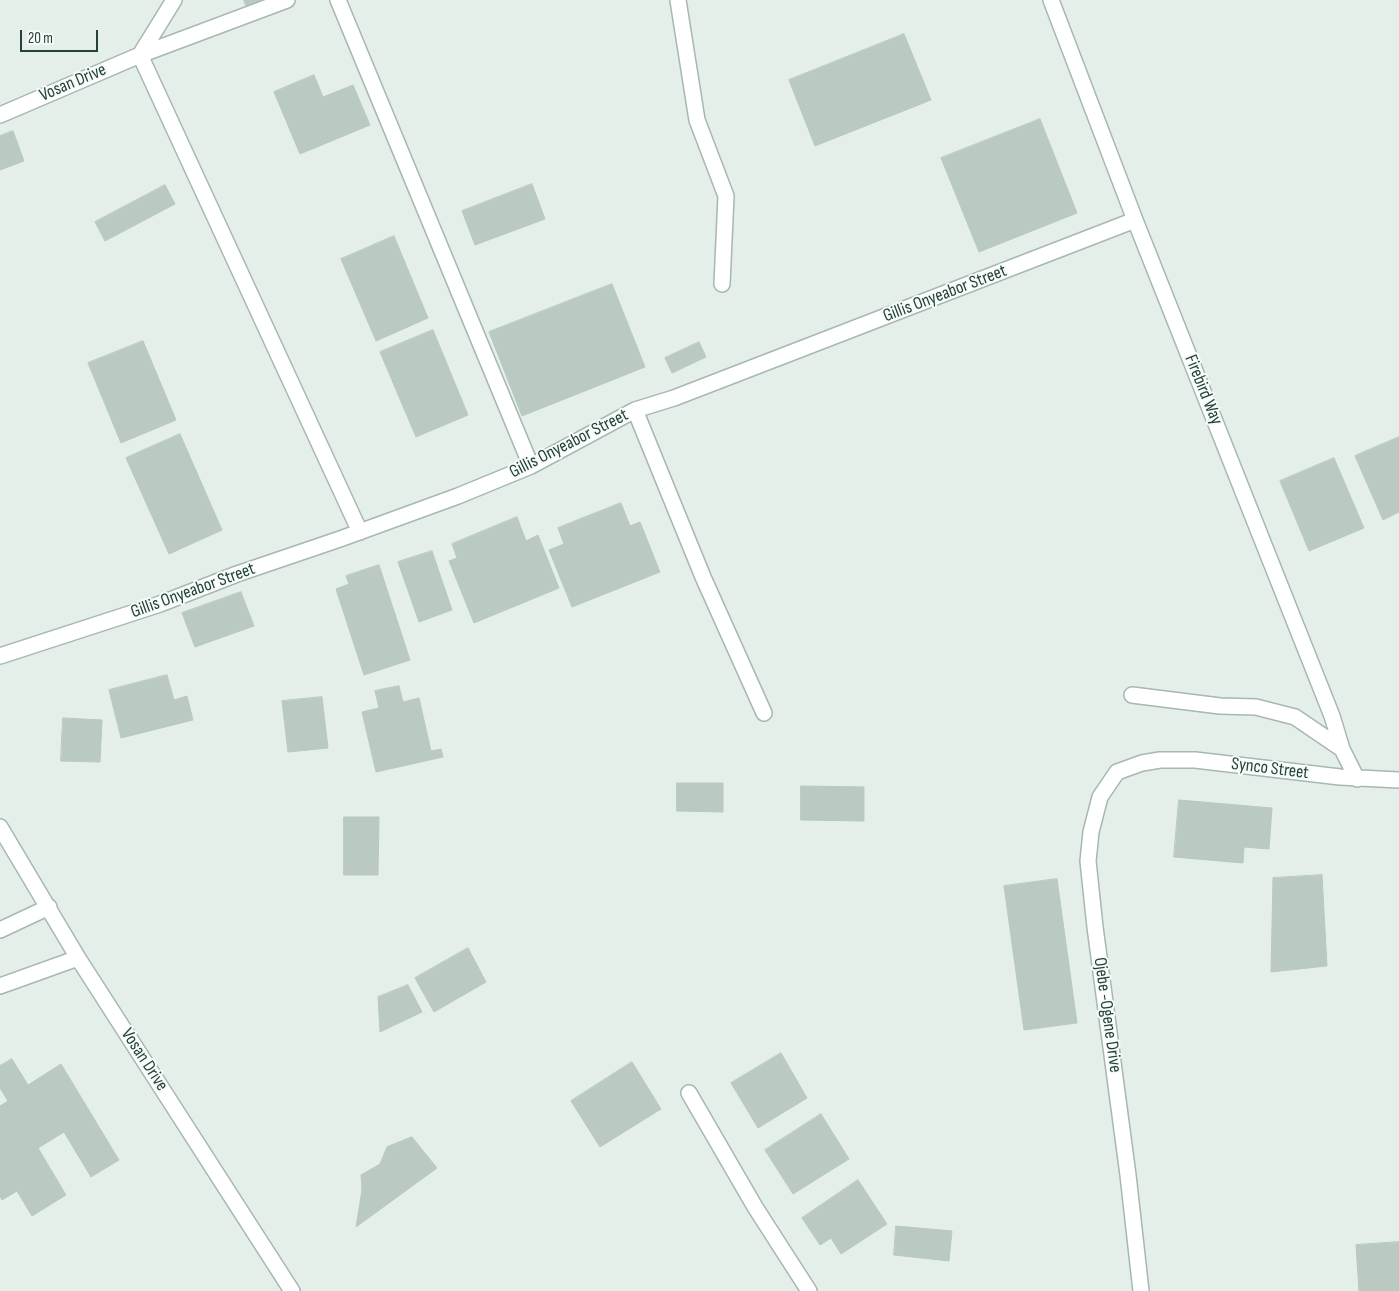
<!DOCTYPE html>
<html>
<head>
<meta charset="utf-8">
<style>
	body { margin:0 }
	#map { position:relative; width:1399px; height:1291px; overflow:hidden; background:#e5efea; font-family:"Sofia Sans Condensed",sans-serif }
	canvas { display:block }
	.scale { position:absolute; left:20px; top:30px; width:78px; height:22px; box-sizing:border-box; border:2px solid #234139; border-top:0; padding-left:6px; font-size:15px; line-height:18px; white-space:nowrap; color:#234139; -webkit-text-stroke:4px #f6fbf8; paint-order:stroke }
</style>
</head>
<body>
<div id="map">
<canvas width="1399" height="1291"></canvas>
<div class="scale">20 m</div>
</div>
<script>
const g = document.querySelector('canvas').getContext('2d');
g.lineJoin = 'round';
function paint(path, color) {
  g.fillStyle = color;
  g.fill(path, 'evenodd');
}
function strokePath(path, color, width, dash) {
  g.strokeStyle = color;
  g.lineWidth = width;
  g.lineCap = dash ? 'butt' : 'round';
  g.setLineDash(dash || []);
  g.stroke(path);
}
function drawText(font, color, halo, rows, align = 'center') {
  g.font = font + ' "Sofia Sans Condensed",sans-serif';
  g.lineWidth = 4;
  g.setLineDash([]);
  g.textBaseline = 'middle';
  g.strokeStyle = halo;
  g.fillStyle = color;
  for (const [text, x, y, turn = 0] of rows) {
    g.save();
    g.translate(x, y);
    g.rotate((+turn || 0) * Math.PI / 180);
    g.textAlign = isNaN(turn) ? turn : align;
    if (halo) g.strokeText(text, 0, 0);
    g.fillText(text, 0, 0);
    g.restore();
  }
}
const building = new Path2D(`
	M244,0H265V1L247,8Z
	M904,34L931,100L815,146L789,80Z
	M314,75L323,97L353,85L370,125L300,154L274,92Z
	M1040,119L1077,213L979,252L941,158Z
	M13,131L24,161L0,170V136Z
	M532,184L545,219L475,245L462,211Z
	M165,185L175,204L105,241L95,222Z
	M394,236L428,318L376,341L341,259Z
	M612,284L645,367L522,416L489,332Z
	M433,330L468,415L416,437L380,352Z
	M143,341L176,420L121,443L88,363Z
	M699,342L706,357L672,373L665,358Z
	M180,434L222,530L169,554L126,458Z
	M1399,437V512L1383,520L1355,456Z
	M1334,458L1364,528L1309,551L1280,481Z
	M621,503L630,526L640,522L660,572L572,607L549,550L564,544L558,528Z
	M517,517L526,541L538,535L559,588L474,623L449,561L457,558L452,544Z
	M432,551L452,610L419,622L398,562Z
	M379,565L410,660L364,675L336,589L349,584L346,576Z
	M241,592L254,626L195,647L182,613Z
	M167,675L174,700L187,696L193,720L121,738L109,690Z
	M399,686L403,702L419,698L431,751L441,749L443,757L376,772L362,712L379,708L375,691Z
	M322,697L328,748L288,752L282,701Z
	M63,718L102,720L100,762L61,761Z
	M677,783H723V812L677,811Z
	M801,786L864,787V821L801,820Z
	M1179,800L1272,808L1269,849L1244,847L1243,863L1174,857Z
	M344,817H379L378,875H344Z
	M1322,875L1327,966L1271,972L1273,878Z
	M1057,879L1077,1023L1024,1030L1004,886Z
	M468,948L486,982L434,1012L415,978Z
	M408,985L422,1012L380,1032L378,997Z
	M781,1053L807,1098L758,1128L731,1083Z
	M12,1059L28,1085L61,1064L119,1160L91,1177L64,1132L38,1148L66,1195L32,1216L17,1191L2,1200L0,1196V1106L8,1101L0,1088V1066Z
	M632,1062L661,1109L600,1147L571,1101Z
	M821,1114L849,1159L793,1194L765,1150Z
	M412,1137L437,1168L356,1227L362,1190L361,1175L380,1164L387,1147Z
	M858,1180L887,1224L841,1254L831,1238L820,1245L802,1218Z
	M896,1226L952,1231L949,1261L894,1255Z
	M1399,1242V1291H1359L1356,1245Z`);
const minor = new Path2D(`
	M174,0L140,55L360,532
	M338,0L531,466
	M678,0L697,120L726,196L722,284
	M1051,0L1135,220L1332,716L1342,749L1357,779
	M0,115L140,55L287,0
	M635,410L703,577L764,713
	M0,656L160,604L237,574L340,539L458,496L531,466L635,410L674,398L1135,220
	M1132,695L1220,706L1256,707L1295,717L1342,749
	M0,827L78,958L292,1291
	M0,930L49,907
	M0,986L78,958
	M689,1093L755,1207L809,1291
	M1141,1291L1128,1175L1095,927L1088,861L1091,832L1100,797L1117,772L1142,763L1160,760H1195L1340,777L1399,780`);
const streetNames = [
	["Vosan Drive",73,83,-23],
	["Gillis Onyeabor Street",945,294,-21],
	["Firebird Way",1203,390,68],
	["Gillis Onyeabor Street",569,444,-27],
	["Gillis Onyeabor Street",193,591,-20],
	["Synco Street",1270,769,7],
	["Ojebe -Ogene Drive",1107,1015,82],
	["Vosan Drive",144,1060,57]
];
paint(building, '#bacac3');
strokePath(building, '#b7c9c1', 1);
strokePath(minor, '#a7b7b1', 18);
strokePath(minor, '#fff', 15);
drawText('18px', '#234139', '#f6fbf8', streetNames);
</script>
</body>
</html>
